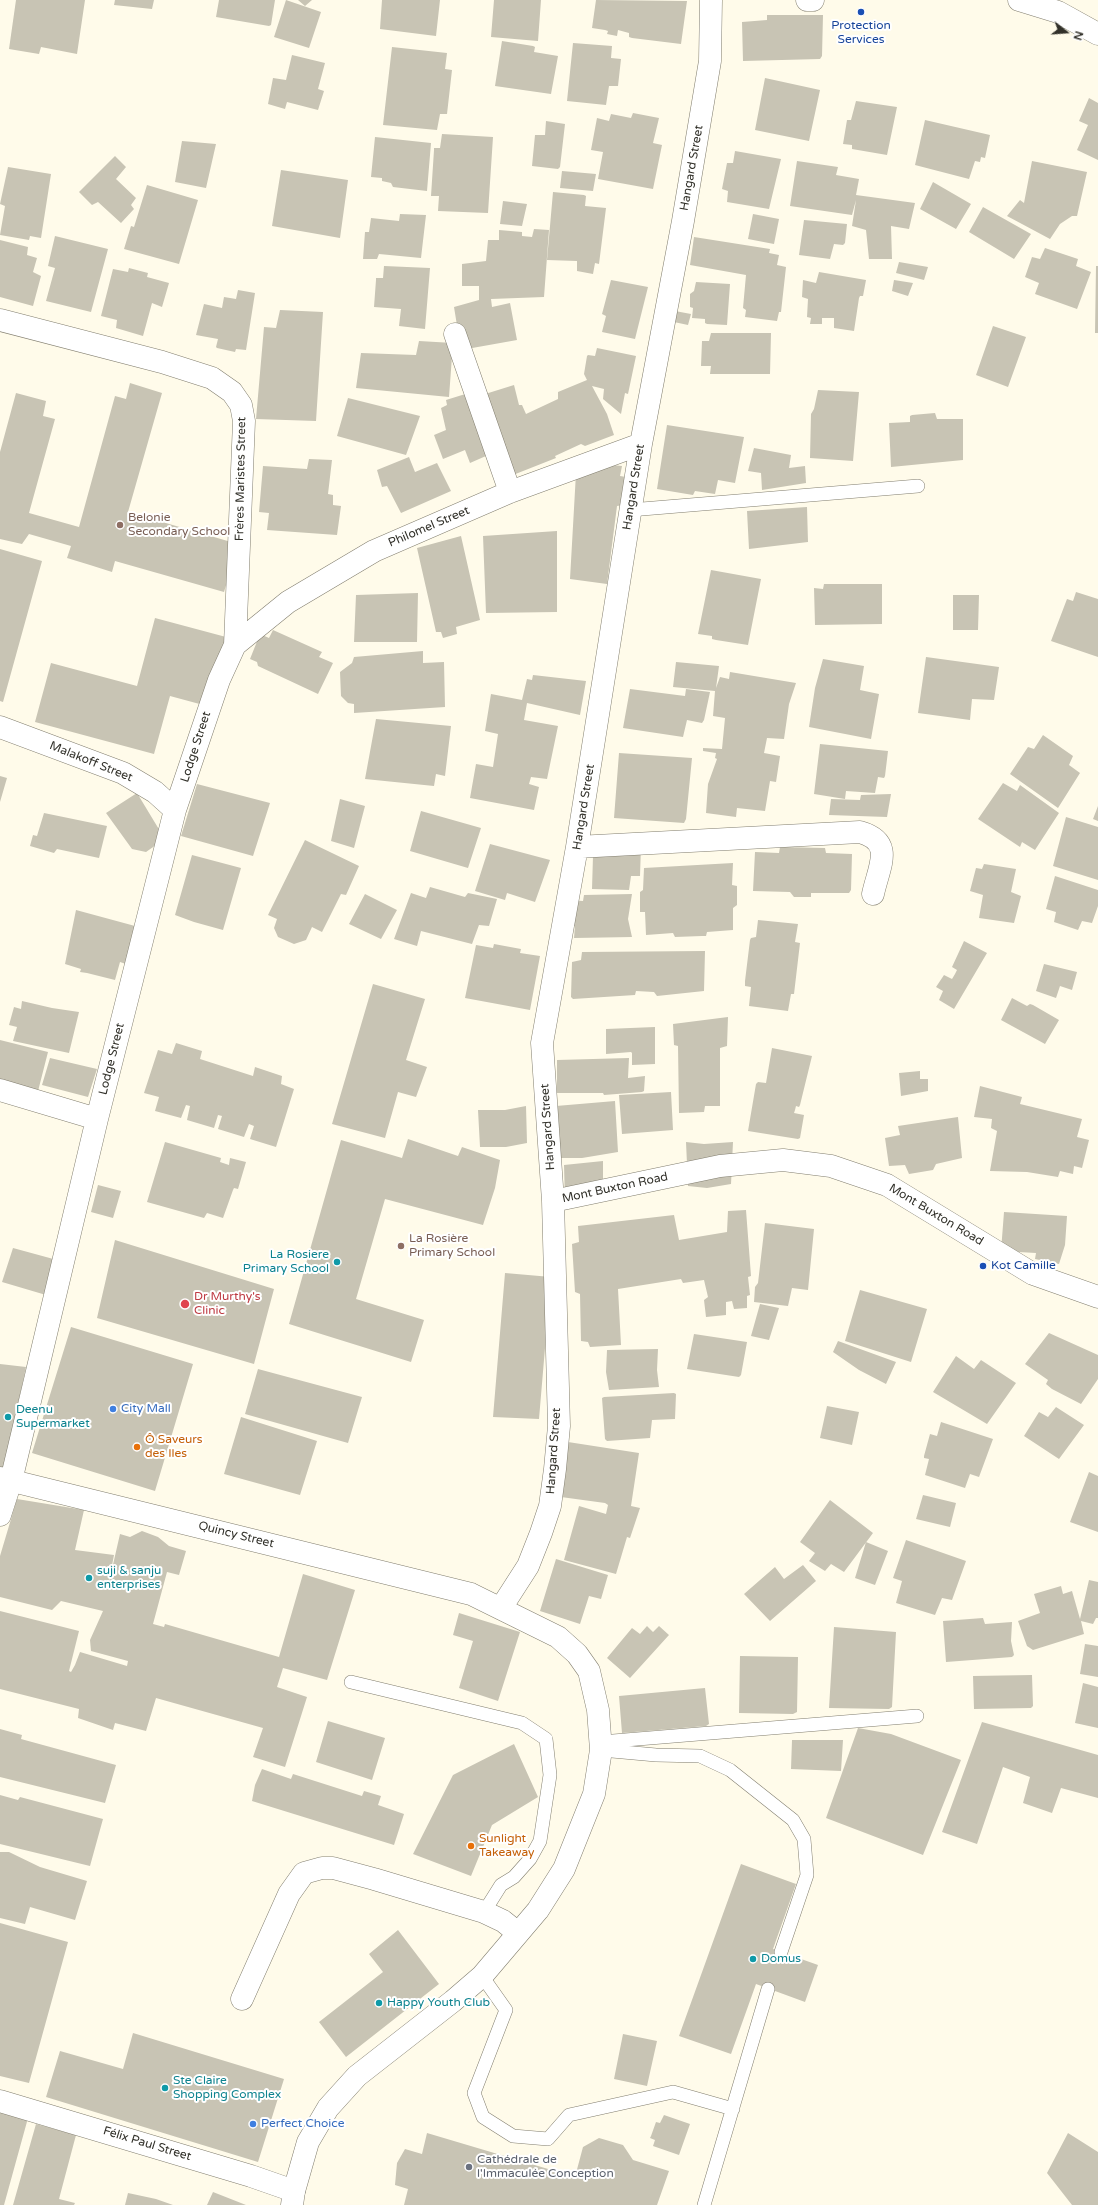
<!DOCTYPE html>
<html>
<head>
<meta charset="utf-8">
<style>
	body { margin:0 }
	#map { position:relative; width:1098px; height:2205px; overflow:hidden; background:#fffbea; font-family:"Varela Round",sans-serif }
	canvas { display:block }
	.north { position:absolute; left:1046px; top:12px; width:40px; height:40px; -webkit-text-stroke:3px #fff; paint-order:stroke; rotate:107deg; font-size:11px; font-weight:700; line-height:16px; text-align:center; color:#32312a }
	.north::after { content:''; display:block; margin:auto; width:14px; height:18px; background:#32312a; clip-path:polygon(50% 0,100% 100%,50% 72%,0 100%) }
</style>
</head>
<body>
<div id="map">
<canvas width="1098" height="2205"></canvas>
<div class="north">N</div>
</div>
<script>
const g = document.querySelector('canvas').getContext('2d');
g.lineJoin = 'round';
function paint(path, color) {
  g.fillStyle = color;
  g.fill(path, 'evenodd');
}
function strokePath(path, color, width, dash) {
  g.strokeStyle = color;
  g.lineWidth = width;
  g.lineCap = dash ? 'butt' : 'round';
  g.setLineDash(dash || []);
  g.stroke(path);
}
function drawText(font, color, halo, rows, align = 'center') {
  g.font = font + ' "Varela Round",sans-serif';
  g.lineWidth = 4;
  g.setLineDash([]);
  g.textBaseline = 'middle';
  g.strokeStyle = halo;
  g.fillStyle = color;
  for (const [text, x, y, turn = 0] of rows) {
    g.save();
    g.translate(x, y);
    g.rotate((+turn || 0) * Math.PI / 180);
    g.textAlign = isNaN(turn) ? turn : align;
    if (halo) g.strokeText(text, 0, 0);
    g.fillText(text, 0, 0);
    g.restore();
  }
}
const building = new Path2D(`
	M16,0H85L77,54L41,47L39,54L9,49Z
	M115,0H154L152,9L114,5Z
	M219,0H275L271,25L269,26L216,17Z
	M286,0L321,12L309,48L274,37Z
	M298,0H312L305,6Z
	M382,0H440L436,36L380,29Z
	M494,0H541L538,41L491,37Z
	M596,0L687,1L681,44L632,38L629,37V33L618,30L617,36L607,34L608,31L605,30L592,28Z
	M767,15H823L822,56L820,59L743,61L742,22L767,20Z
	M502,41L533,46L535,47L534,52L558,56L551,94L495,86Z
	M573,43L612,46L611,58L621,59L618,86H609L606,105L567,101Z
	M392,47L447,53L445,69L452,70L447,114H440L437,130L383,125Z
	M292,55L325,63L318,89L324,91L318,110L287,102L285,109L268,104L273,78L286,80Z
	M765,78L820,90L809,141L755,130Z
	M1089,98L1098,103V160L1077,150L1088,125L1079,121Z
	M856,101L897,107L887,155L852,149V145L843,144L847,120H851Z
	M633,113L659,118L653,143L662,145L653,189L598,179L603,152L591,150L597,118L609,121L611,114L631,118Z
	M925,120L990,135L985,158L981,157L980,162L975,161L969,179L915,165Z
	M546,121L565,124L560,167L558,169L532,166L535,135H545Z
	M442,134L493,137L488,213L438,211L439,196H431L434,150V148H440Z
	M375,137L431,143L427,191L393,187L391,183L382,181V178L371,177Z
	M182,141L216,144L206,188L175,182Z
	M735,151L781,159L769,209L727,202L728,191L722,189L727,163H733Z
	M115,156L126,167L116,179L136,198L131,205L134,209L121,223L98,202L92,205L79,192Z
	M797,161L838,167L836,175L859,179L856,195L915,203L909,229L891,226L892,259H869L866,230L852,226L856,200L852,215L790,206Z
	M1032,161L1087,172L1077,216H1072L1060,224L1050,239L1007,216L1020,200L1024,203Z
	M8,167L51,174L41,238L30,236L29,240L0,235L5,206L0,204Z
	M281,170L348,180L340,238L272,226Z
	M562,171L596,174L593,191L560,188Z
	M933,182L971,204L956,229L920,209Z
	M147,185L198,200L179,264L124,249L131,226L134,227Z
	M553,192L584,195L586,196L585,206L606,208L599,264L595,263L593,274L577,271V261L547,260Z
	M503,201L527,204L522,226L500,224Z
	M983,207L1031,234L1014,259L969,232Z
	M400,214L426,215L421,258L379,254L377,259H363L365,232H369L371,218L399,221Z
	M753,214L779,219L774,244L748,239Z
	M804,220L847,224L845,243L843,245L834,244L830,259L799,255Z
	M534,229L549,230L544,297L491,299L492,307L510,303L517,340L461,350L454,307L479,300V286H462V264L486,261L488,240H499V230L522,232V236L532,237Z
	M55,236L108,249L91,312L46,301L55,268L48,266Z
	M694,237L770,249L769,253L779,255L777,265L786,267L781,312H779L777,321L745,317L746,310L743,308L746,275L690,265Z
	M0,240L28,247L27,255L37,258L33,272L41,276L33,306L0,297Z
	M1045,248L1078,259L1076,266L1091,272L1077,309L1035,294L1039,283L1025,277L1032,257L1040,259Z
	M899,262L928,267L924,280L896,273Z
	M384,266L430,268L425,329L399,326L401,309L374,307L376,280V278H383Z
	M1096,266H1098V333H1095Z
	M129,268L148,273L147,277L169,283L162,307L152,303L143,336L116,328L117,320L101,316L113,269L128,272Z
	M819,272L866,280L863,296H860L859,298L854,331L834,328V318H822V324H810L811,318L807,317L808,299L802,297L803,280L816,283Z
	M611,280L648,287L635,339L602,332L606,316L602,314Z
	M894,280L913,283L908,296L892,291Z
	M696,282L730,284L727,325L707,324L705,323V319L692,318L693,308L690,307V294L694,291Z
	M238,290L255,293L246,350L236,349L235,352L217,348L216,347L218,339L196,335L204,304L222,308L224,297L236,299Z
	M280,310L323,312L316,421L256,419L264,327L276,328Z
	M675,311L691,314L688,325L674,322Z
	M993,326L1026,337L1008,387L976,375Z
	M711,333H771L770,374H710L711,366H701L702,341H709Z
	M419,341L453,343L449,397L356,388L361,353L416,355Z
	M597,348L636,356L628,394L625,393L621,414L603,399L604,389L592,386L607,414L614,435L585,446L581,444L555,456L556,458L513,475L482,395L514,385L519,405H522L526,414L558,399V392L587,380L584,374L587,356L588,355L595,356Z
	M130,383L162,393L128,512L238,544L224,592L115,561L112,572L90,565L67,558L71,546L29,534L22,544L0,539V452L16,393L46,401L43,416L55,419L29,513L79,527L115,396L126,399Z
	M818,390L859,392L853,461L810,458L811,414L814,409Z
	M475,391L495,452L470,463L465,450L443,459L434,435L446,430L441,408L447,405L446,400Z
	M348,398L420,416L406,455L337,436Z
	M935,413L937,419H963V460L891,467L889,423L910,422V416L912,415Z
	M667,425L744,437L735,483L718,480L715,494L695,491L693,495L657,489Z
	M754,448L791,455L789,468L805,466L806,483L762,490L761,473L748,471Z
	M409,457L415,472L437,463L451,491L401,513L387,486L382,487L377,470Z
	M309,459L332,460L328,494L333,495V505L341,506L337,535L267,530L269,513L259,512L263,466L307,469Z
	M590,463L622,466L620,476L626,477L623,505L617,506L607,584L570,579L576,473Z
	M807,507L808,542L749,549L747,511Z
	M557,531V612L486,613L483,536Z
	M461,536L480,620L456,627L457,634L443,638L441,632H436L417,548Z
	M0,549L42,561L3,702L0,701Z
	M711,570L761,579L748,645L716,640L712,639V636L698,634Z
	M824,584H882V624L815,625L814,588L823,589Z
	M1076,592L1098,599V657L1051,641L1067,599L1073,601Z
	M418,593L417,642H354L356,595Z
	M953,595H979L978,630H953Z
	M155,618L226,637L207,706L170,696L154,754L35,722L51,663L137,686Z
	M273,630L322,652L319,657L333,663L318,694L258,666L257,662L250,659L260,634L269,638Z
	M423,651V663L444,662L445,707L354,713V704L348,703L341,696L340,672L352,663L354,657Z
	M926,657L999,667L994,700L972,699L970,720L918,713Z
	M823,659L864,666L860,690L879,694L871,739L809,727L815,688Z
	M676,662L719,666L716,688L720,677L729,679L730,672L796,683L789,704L784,739L767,738L764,753L780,756L776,782L770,781L765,811L737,808L736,817L706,813L708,784L717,759L715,758L716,753L703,751V748L722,749L725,718L713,716L715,691L673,687Z
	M533,675L586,681L580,715L527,703L524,720L558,726L547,779L531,777L529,784L539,787L534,810L470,798L476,764L493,767L498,734L485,731L491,694L522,700L527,679L532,680Z
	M630,689L685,696L686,689L710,692L704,720L702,723L687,720L683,737L623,728Z
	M376,719L451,726L445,776L436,774L434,786L365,779Z
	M1043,735L1073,756L1069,765L1080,773L1058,808L1010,774L1028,747L1034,749Z
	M820,744L888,751L885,776L884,778L878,777L875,793L846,791L845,799L814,794Z
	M619,753L692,758L686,819L684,823L614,818Z
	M0,776L7,778L0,802Z
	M1003,783L1017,791L1020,785L1059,813L1035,850L1022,842L1020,847L978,819Z
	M197,784L270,803L253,856L181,836Z
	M137,793L160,831L156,845L146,852L132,849L106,813Z
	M891,794L887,817L829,815L831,799L860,800L861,795Z
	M340,799L365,806L354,848L331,841Z
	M1098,806V821L1093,819Z
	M421,811L481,828L468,868L410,851Z
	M44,813L107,826L99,858L57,849L54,853L30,846L33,835L37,836Z
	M1066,817L1098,827V880L1053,866Z
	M305,840L359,866L346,895L341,894L322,932L312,927L306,940L294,944L278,937L274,928L277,919L268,915Z
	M490,844L550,860L535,902L507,893L505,900L475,891Z
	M641,846L640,876H631L629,890L592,889L593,856Z
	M780,847L825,848L826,853L852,854L851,890L849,893H811V897H794L790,892L753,891L755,852L779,853Z
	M192,855L241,868L223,930L194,922L175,915Z
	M733,863L732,885L737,886V905L733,908V930L707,932L706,936H702L675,937L673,933L646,935L645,912H640V892L643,890L644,868Z
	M984,864L1016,869L1011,892L1021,896L1014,923L979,918L983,895L970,891L976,868L982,869Z
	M1055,876L1098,890V906L1092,923L1082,921L1078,930L1054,922L1056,912L1046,909Z
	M430,887L465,897L468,893L497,899L489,926L479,925L472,944L421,931L417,946L394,939L411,893L426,898Z
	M365,894L397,910L381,939L349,924Z
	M632,894L628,919L632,937L574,938L575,926L568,925V900L583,901L584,895Z
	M76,910L135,926L126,964L120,962L115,980L87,973L80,972L81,969L65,964Z
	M758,920L798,924L795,942L800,943L794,994H791L788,1011L749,1006L751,987L745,986V981L750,940L751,938L756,937Z
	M964,941L987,953L954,1009L939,1000L943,991L936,987L944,975L952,979L955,974L957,970L952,967Z
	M494,944L521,949L520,953L540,956L530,1010L465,998L476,945L493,948Z
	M705,951L704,991L657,996L654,992L636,991L635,995L573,999L571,997L572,962L581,960L582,952Z
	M1044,964L1077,972L1072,990L1060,986L1056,998L1036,991Z
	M373,984L425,999L406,1060L427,1067L416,1097L398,1092L385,1138L332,1124Z
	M1012,998L1027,1006L1030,1004L1033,1005L1059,1020L1045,1044L1001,1020Z
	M22,1001L52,1008L79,1012L69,1053L13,1041L17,1027L9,1025L14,1007L21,1009Z
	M728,1017L727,1046L720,1048V1106H705L704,1112L679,1113L678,1046L674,1045L673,1024Z
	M655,1027V1064L632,1065V1053L631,1052L606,1054V1029Z
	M0,1040L48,1052L37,1095L0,1086Z
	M176,1043L202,1051L200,1059L253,1076L255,1067L282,1076L281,1084L294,1089L276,1147L250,1139L254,1126L249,1124L244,1137L218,1129L222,1116L218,1115L214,1128L187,1120L190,1106L186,1105L181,1118L155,1111L159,1097L144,1093L158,1050L172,1054Z
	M772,1048L812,1056L800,1105L799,1107L796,1106L795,1110L794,1113L804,1115L800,1138L798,1139L748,1131L756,1084L758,1082L766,1083Z
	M50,1058L97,1069L88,1097L42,1085Z
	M629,1058L628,1078L645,1076L644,1091L642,1092L604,1095L603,1093H557V1060Z
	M920,1071V1079H928V1091L901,1096L899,1073Z
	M980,1086L1022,1097L1020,1104L1082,1119L1077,1137L1089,1140L1082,1168L1074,1166L1073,1174L1060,1171L1058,1177L1027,1172L990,1171L997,1131L991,1128L992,1119L974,1117Z
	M671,1092L673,1130L622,1134L619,1095Z
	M615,1101L618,1152L582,1158H558L556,1106Z
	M526,1106L527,1143L506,1147H480L478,1110H505Z
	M958,1117L962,1158L936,1164L933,1170L909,1174L905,1165L889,1166L885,1138L900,1135L898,1126Z
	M408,1139L458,1156L462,1147L500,1160L495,1188L483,1225L385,1199L356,1299L424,1320L411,1362L289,1324L341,1140L402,1158Z
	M165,1142L221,1158L220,1162L229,1165L230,1158L246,1162L238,1189L234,1188L233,1190L223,1218L207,1213L204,1218L147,1202Z
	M686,1142L704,1144L733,1142L731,1184L707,1188L688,1186Z
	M603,1161V1199L565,1202L564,1165Z
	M98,1185L121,1191L113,1218L91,1212Z
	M746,1210L751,1276L748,1277L750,1295L747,1296V1308L734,1309L732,1301L726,1302V1315L706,1317L704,1300L708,1297L704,1280L683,1283L681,1279L618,1289L621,1345L590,1347L588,1342L581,1341L580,1294L575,1292L572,1244L579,1242L578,1226L674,1215L679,1240L727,1232L728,1211Z
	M1004,1212L1067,1216L1065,1245L1059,1264L1035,1259L1036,1253L1001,1251Z
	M765,1223L814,1229L808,1290L792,1288L788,1306L754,1302L755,1287L758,1283Z
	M115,1240L274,1289L254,1364L97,1318Z
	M13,1248L57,1260L46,1295L2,1282Z
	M505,1273L551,1277L539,1419L493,1417Z
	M860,1290L927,1309L911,1362L845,1341Z
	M760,1304L779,1308L769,1340L751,1336Z
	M71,1327L193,1364L155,1491L32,1453Z
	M1049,1333L1098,1355V1379L1081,1404L1052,1389L1046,1384L1048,1380L1025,1364Z
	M694,1334L747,1342L741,1375L739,1377L687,1369Z
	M838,1341L896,1362L886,1384L859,1370L833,1352Z
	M658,1349L657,1370L659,1387L609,1390L606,1372L607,1350Z
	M956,1356L974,1369L981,1360L1016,1383L987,1424L933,1392Z
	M0,1364L26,1367L4,1468L0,1467Z
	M258,1369L362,1397L348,1443L245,1414Z
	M674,1393L676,1394L675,1419L652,1420L650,1438L607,1441L605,1439L602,1398L604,1397Z
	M827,1406L859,1412L852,1445L820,1438Z
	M1056,1407L1084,1425L1059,1459L1024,1436L1039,1412L1048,1417Z
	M241,1417L317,1441L300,1495L224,1474Z
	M941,1422L993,1439L979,1477L970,1474L965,1488L925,1475L929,1459L924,1458V1456L930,1434L937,1436Z
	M568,1442L639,1453L631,1506L640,1508L630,1538L627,1537L616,1574L564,1560L579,1506L606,1514L608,1505L605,1503L561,1497Z
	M1089,1472L1098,1476V1532L1070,1522Z
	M923,1495L956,1503L950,1527L916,1519Z
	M17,1499L84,1510L75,1550L114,1555L107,1591L120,1534L130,1537L142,1531L158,1537L169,1546L186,1551L179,1575L167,1572L153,1624L164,1627L165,1624L279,1657L303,1574L355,1590L327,1680L283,1668L277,1687L307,1697L285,1767L253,1757L263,1728L156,1698L146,1731L115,1723L113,1730L78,1718L79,1709L0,1689V1611L79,1631L69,1671L71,1672L75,1665L80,1652L127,1666L128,1661L91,1651L90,1640L103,1611L61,1601L52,1610L0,1597V1556Z
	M830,1500L873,1533L844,1572L831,1564L825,1571L809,1561L815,1553L800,1542Z
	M906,1540L966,1561L952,1600L942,1598L935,1615L896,1603L902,1581L893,1578Z
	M866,1542L888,1551L875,1585L855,1578Z
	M556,1559L608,1575L601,1599L589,1596L580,1624L540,1611Z
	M803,1565L816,1581L770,1621L744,1594L775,1567L784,1579Z
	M1089,1580L1098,1582V1618H1096L1093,1624L1081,1621L1084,1634L1033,1650L1027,1646L1018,1621L1040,1613L1034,1594L1061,1586L1063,1594L1072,1591L1080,1619Z
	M459,1613L520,1632L498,1701L459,1688L473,1641L453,1635Z
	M983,1618L985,1624L1012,1622L1011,1641L1014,1655L1012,1657L946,1662L943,1621Z
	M647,1626L653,1632L659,1626L669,1635L630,1678L607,1658L632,1628L640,1634Z
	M834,1627L896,1632L892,1707L889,1709L829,1708Z
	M1085,1644L1098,1646V1677L1080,1674Z
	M740,1656L798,1657L797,1712L793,1714L739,1713Z
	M1032,1675L1033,1706L1031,1708L974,1709L973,1676Z
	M1083,1683L1098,1687V1728L1075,1723Z
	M705,1688L709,1724L706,1726L622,1733L619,1696Z
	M328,1721L385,1738L372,1780L316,1762Z
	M982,1722L1098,1755V1798L1061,1788L1052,1813L1023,1803L1030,1777L1003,1767L977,1844L942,1832Z
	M858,1728L891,1734L961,1760L923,1855L826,1818Z
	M0,1729L22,1735L21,1739L116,1765L105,1803L0,1777Z
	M792,1740H843L841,1771L791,1769Z
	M514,1744L538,1797L492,1825L471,1876L413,1854L453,1775Z
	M262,1769L291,1779L293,1774L362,1796L364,1791L381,1796L378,1805L404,1814L394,1845L252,1801L255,1785Z
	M0,1795L18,1800L20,1797L103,1819L90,1866L0,1844Z
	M0,1852H9L40,1867L87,1881L75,1920L30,1907L25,1924L0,1918Z
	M741,1864L796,1884L773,1949L818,1965L805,2002L756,1984L731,2054L679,2036Z
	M0,1923L68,1942L29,2083L0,2076Z
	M398,1930L439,1984L346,2057L319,2022L383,1972L369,1954Z
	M133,2033L284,2079L258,2162L46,2097L60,2051L123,2069Z
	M623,2034L657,2041L647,2086L614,2079Z
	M0,2110L28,2118L4,2205H0Z
	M664,2115L690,2124L679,2155L653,2146L655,2140L650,2138L651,2136L656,2122L660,2123Z
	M36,2124L76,2135L59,2199L75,2203L74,2205H13Z
	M427,2133L575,2177L583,2147L599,2138L623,2145L633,2160L669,2171L657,2205H404L408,2189L395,2185L397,2163L405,2149L422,2154Z
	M1068,2133L1098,2152V2205H1072L1047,2173Z
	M213,2192L246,2205H207Z
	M128,2193L156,2199L173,2205H125Z`);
const lane = new Path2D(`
	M630,510L918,486
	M351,1682L522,1723L546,1739L550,1775L540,1841L530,1859L514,1877L501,1885L484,1912
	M601,1742L917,1716
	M601,1750L656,1755L700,1756L730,1770L793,1820L804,1839L807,1875L781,1952
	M482,1976L506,2010L474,2093L483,2117L513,2136L548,2139L569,2115L673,2092L733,2109
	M704,2205L768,1989`);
const street = new Path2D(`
	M807,0H813
	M1019,0L1058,12L1098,34
	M0,320L162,362L212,378L232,392L241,405L244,421L235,645L219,680L175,810L97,1119L11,1481L0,1515
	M455,334L510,492
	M235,645L288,602L374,551L510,492L641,444
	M0,727L123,773L155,792L175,810
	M577,847L860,832C895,842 879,866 873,894
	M0,1090L97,1119
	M553,1201L720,1166L783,1160L831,1166L887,1185L1033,1274L1098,1297
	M501,1608L528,1566L541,1533L550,1506L555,1469L559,1426L553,1201L542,1043L577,847L641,444L683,221L710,61L711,0
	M242,1999L289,1894L304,1873L322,1868H333L374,1879L484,1912L503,1921L518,1933
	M0,2101L251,2176L294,2191`);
const secondary = new Path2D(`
	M0,1478L471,1594L558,1637L577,1654L589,1671L598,1710L601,1750L594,1794L564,1869L538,1910L482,1976L453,2001L357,2076L328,2108L308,2142L294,2191L292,2205`);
const markers = [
	[861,12,4,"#1a4fb4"],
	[120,525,4,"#8d6e63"],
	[401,1246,4,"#8d6e63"],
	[337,1262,4,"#0f9aa8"],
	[983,1266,4,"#1a4fb4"],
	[185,1304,5,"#e0444e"],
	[113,1409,4,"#3f7fe0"],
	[8,1417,4,"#0f9aa8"],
	[137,1447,4,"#e8710a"],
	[89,1578,4,"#0f9aa8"],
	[471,1846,4,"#e8710a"],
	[753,1959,4,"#0f9aa8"],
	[379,2003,4,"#0f9aa8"],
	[165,2088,4,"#0f9aa8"],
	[253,2124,4,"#3f7fe0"],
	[469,2167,4,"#6b7280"]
];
const transitNames = [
	["Protection",861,26],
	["Services",861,40],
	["Kot Camille",991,1266,"left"]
];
const streetNames = [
	["Hangard Street",692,168,-80],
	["Frères Maristes Street",241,479,-89],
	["Hangard Street",634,487,-81],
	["Philomel Street",429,527,-23],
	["Lodge Street",196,747,-72],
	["Malakoff Street",91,762,22],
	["Hangard Street",584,807,-81],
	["Lodge Street",112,1059,-76],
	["Hangard Street",548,1127,-94],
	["Mont Buxton Road",615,1188,-12],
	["Mont Buxton Road",936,1215,31],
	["Hangard Street",554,1451,-86],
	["Quincy Street",236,1535,14],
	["Félix Paul Street",147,2144,17]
];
const educationNames = [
	["Belonie",128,518],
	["Secondary School",128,532],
	["La Rosière",409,1239],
	["Primary School",409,1253]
];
const cultureNames = [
	["La Rosiere",329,1255,"right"],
	["Primary School",329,1269,"right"],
	["Deenu",16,1410],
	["Supermarket",16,1424],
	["suji & sanju",97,1571],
	["enterprises",97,1585],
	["Domus",761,1959],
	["Happy Youth Club",387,2003],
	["Ste Claire",173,2081],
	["Shopping Complex",173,2095]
];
const healthNames = [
	["Dr Murthy's",194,1297],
	["Clinic",194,1311]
];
const shopNames = [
	["City Mall",121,1409],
	["Perfect Choice",261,2124]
];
const foodNames = [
	["Ô Saveurs",145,1440],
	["des Iles",145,1454],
	["Sunlight",479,1839],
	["Takeaway",479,1853]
];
const worshipNames = [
	["Cathédrale de",477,2160],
	["l'Immaculée Conception",477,2174]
];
paint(building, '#c8c4b4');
strokePath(lane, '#827e6f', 14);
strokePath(street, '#827e6f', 23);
strokePath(secondary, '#827e6f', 23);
strokePath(lane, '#fff', 13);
strokePath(street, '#fff', 22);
strokePath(secondary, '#fff', 22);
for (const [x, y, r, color] of markers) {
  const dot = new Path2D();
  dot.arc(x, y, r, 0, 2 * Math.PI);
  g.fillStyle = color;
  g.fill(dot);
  strokePath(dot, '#fff', 1.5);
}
drawText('12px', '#164399', '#fff', transitNames);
drawText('12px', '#32312a', '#fff', streetNames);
drawText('12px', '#785e54', '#fff', educationNames, 'left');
drawText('12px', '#0d838f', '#fff', cultureNames, 'left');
drawText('12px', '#be3a42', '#fff', healthNames, 'left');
drawText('12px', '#366cbe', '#fff', shopNames, 'left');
drawText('12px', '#c56008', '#fff', foodNames, 'left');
drawText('12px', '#5b616d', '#fff', worshipNames, 'left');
</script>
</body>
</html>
